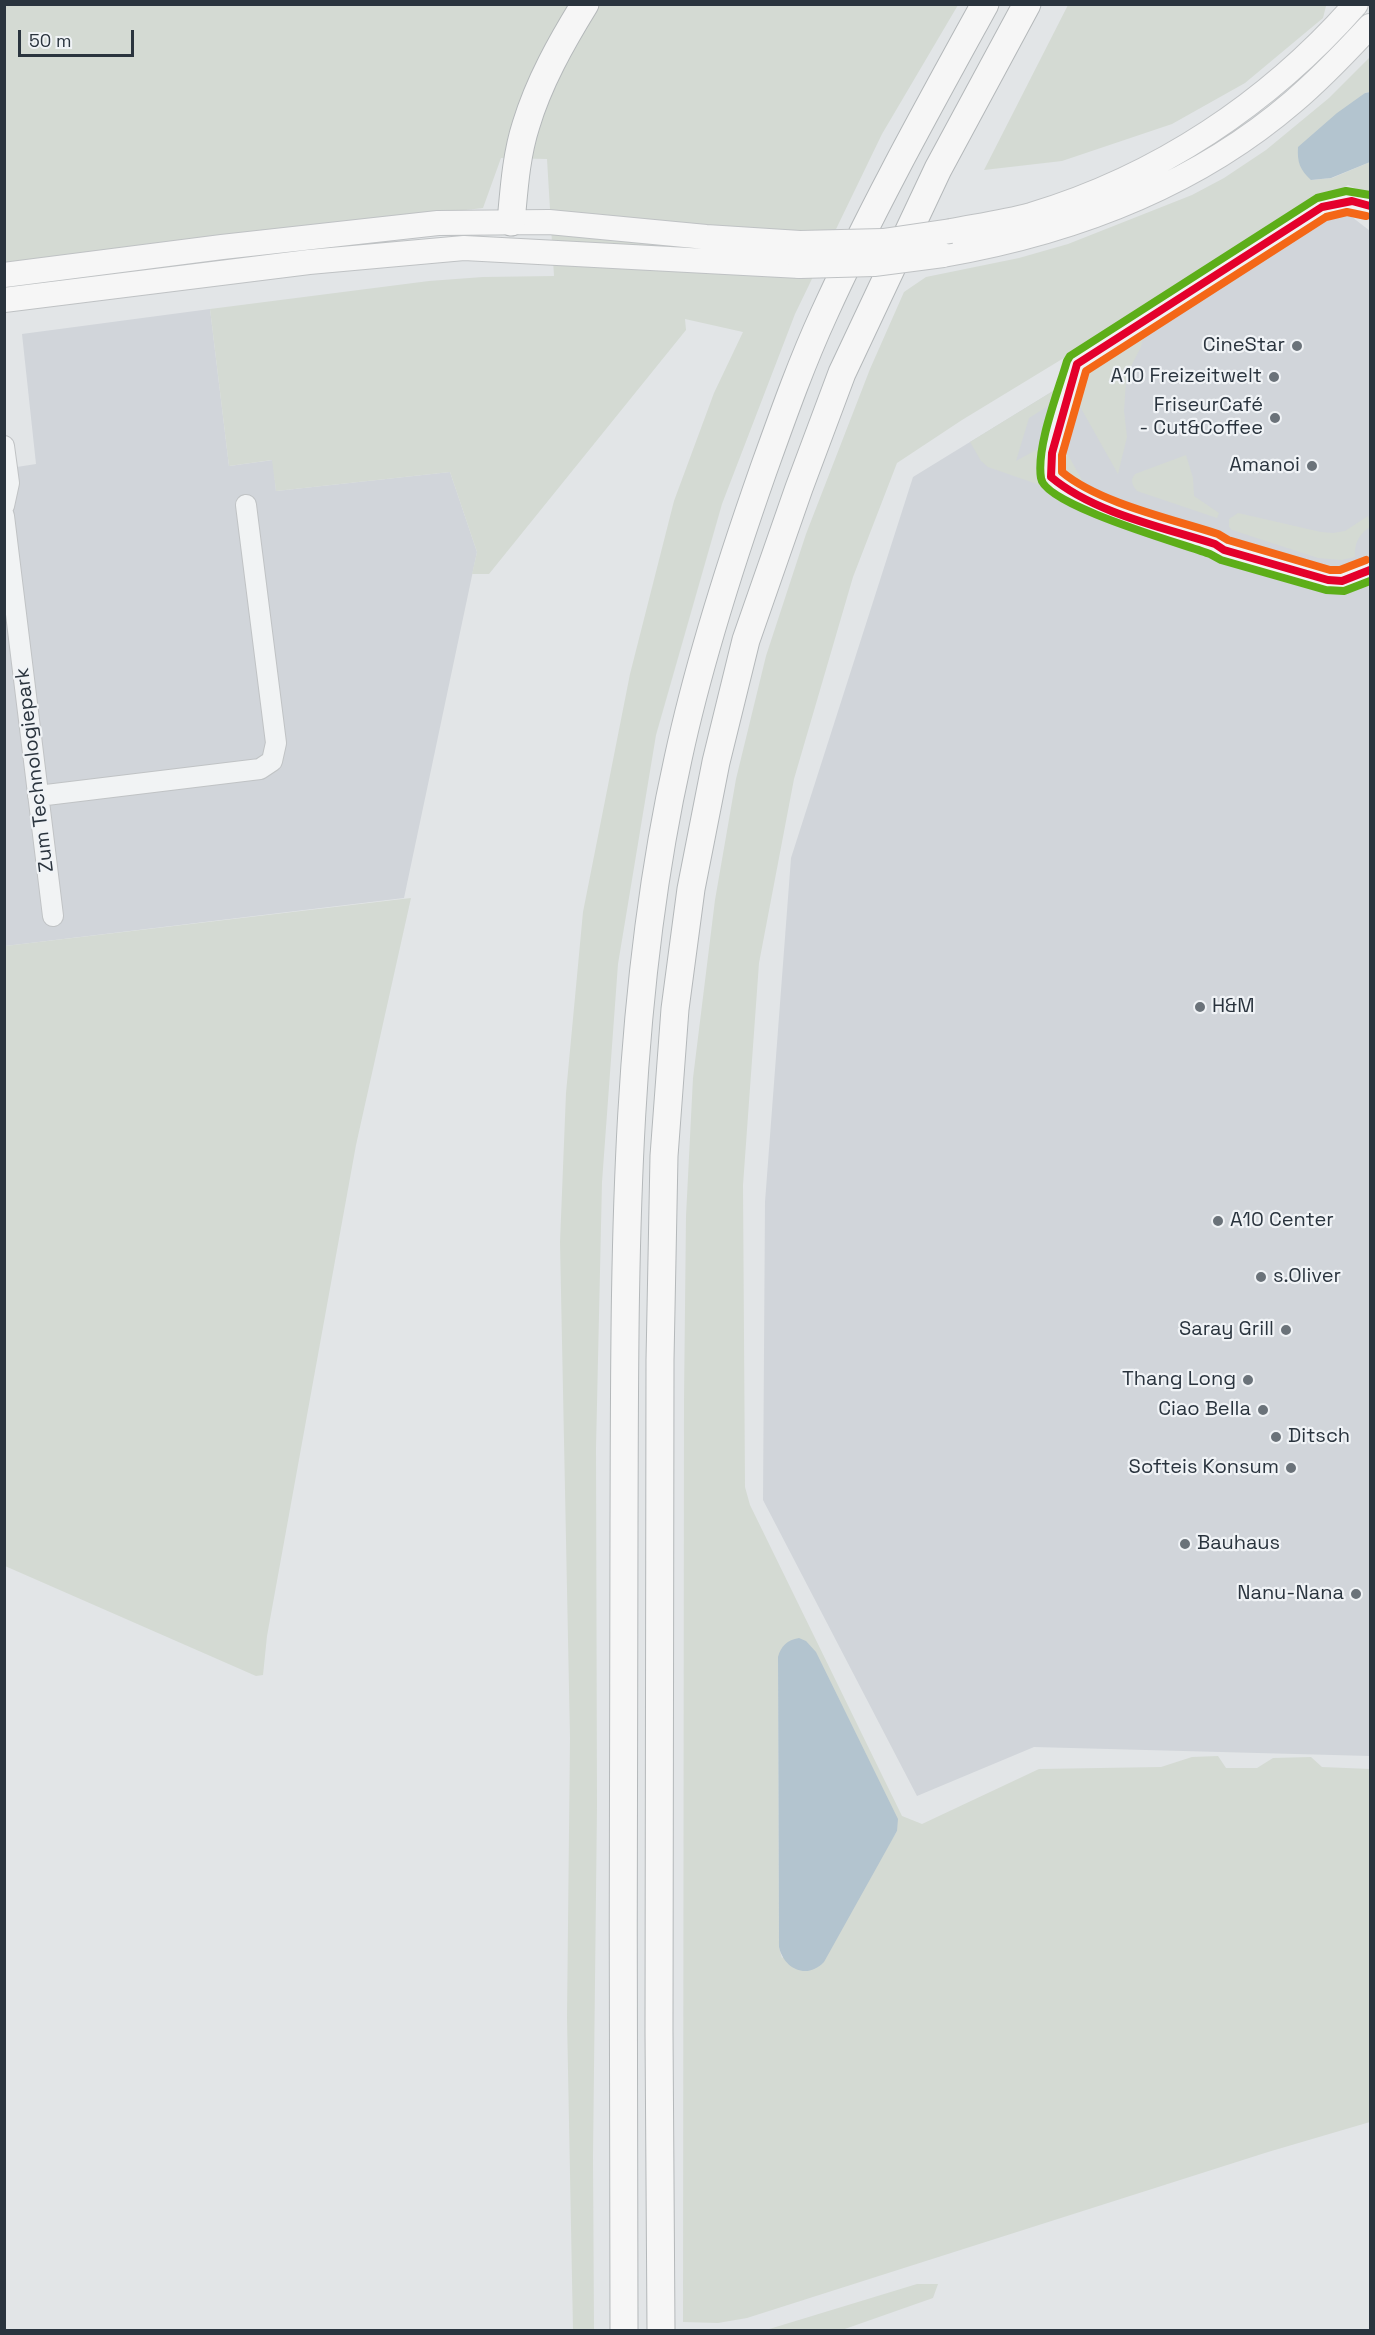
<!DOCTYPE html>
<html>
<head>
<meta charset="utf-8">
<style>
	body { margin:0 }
	#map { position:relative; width:1375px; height:2335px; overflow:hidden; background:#e2e5e7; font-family:"Space Grotesk",sans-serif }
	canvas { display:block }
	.frame { position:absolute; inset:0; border:6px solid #2a343e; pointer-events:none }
	.scale { position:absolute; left:18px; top:30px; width:116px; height:27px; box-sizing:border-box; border:3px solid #2a343e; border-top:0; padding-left:8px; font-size:18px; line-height:21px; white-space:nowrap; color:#2a343e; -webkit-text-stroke:4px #f0f3f6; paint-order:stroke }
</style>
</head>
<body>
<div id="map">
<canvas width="1375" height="2335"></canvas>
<div class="frame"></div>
<div class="scale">50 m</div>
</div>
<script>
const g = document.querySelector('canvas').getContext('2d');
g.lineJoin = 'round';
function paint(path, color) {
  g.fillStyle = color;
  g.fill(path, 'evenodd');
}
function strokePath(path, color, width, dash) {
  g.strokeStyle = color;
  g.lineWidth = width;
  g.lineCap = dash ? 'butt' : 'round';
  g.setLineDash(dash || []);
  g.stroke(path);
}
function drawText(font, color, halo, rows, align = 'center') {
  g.font = font + ' "Space Grotesk",sans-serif';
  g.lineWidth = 4.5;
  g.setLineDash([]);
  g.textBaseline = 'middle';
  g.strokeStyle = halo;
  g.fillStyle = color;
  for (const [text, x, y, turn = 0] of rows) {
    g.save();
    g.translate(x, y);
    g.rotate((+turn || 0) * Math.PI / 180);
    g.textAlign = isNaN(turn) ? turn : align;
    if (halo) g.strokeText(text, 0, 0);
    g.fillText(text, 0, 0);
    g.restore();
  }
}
const built = new Path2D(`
	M1329,199L1370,231V1756L1034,1747L917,1796L763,1500L765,1202L791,858L913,477L1092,367L1305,230Z
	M210,309L229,466L273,460L276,491L450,472L477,552L404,898L5,946L4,469L36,464L22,334Z`);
const green = new Path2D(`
	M4,5H958L882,134L795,314L722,504L656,735L618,964L602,1182L596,1448L597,1806L593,2156L594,2330H573L567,2018L570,1738L560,1242L566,1093L583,912L630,674L674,501L714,393L743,332L685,319L686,330L489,574H472L477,552L450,472L276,491L272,460L229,466L210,309L429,281L483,277L554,276L547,159L501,158L483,208L5,264Z
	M1068,5L1325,4L1326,6L1323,18L1245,83L1172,124L1062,161L984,170Z
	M1370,57V92L1365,93L1311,180L1332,178L1370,162V195L1348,185L962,420L897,463L853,577L794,779L759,963L743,1185L745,1487L750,1505L902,1816L922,1824L1039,1769L1161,1767L1192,1757L1218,1756L1226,1768H1257L1273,1758L1311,1757L1322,1767L1370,1769V2122L1268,2152L747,2318L718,2323L683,2322L684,1400L686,1216L693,1078L715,900L736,779L766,656L806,534L870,369L904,292L926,277L1019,258L1068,244L1192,195L1224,178L1266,150L1329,98ZM778,1657L897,1831L887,1847L782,1958L779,1947Z
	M1144,333L1141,347L1129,370L1126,382L1124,411L1127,437L1118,474L1078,403L1085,379L1092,367Z
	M1066,383C1057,401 1046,408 1029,418L1016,461L1045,445L1057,491L988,467L981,461L970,442Z
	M1064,452L1067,453L1088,491L1082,490L1063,475Z
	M1186,455L1193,478L1194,496L1219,513L1217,518L1137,491C1132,485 1130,480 1135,474Z
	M1238,513L1321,532L1333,533L1345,531L1368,516L1370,527C1359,534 1354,543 1355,557L1341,560L1318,558L1232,530L1229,527V519Z
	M411,898L356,1145L267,1636L263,1675L256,1676L5,1566V946Z
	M917,2284H938L933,2298L842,2330H766Z`);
const water = new Path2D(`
	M1370,92V162L1331,178L1311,180C1300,170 1297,162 1298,147L1337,113L1365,93Z
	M799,1638L806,1641L816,1652L898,1819L897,1831L824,1962C807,1980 784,1969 779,1947L778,1657C781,1646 787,1640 799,1638Z`);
const minor = new Path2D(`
	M1370,206C1355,198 1338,202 1322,207L1146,318L1077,364L1052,453L1051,477C1073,503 1178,531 1215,544L1224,550L1328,580L1342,581L1370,570
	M4,446L9,483L4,506
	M4,516L53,916
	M38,796L260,769L272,761L276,743L246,505`);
const major = new Path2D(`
	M951,231C977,226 1005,222 1031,215C1158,177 1269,103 1356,4
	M943,255C1070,233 1194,187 1293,102C1320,79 1346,52 1370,26
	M4,275L222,247L438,223L549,222L706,237L800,243
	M4,300L309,262L464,248L800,266`);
const highway = new Path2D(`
	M511,222C514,190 516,156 526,125C539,82 561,43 585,4
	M624,2330C623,2062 623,1793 624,1525C625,1268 622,1010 678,759C699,661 730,565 763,471C782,418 801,364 824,314C872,208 929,106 985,4
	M661,2330L659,2031L660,1360L664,1156L675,1009L691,889L716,762L746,640L799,488L842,373L938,169L1027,4`);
const majorBridge = new Path2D(`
	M800,243L883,241L951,231
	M800,266L874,264L943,255`);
const bus1 = new Path2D(`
	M1370,206L1352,201L1322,207L1077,364L1052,453L1051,477C1094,513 1162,527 1215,544L1224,550L1328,580L1342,581L1370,570`);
const bus2 = new Path2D(`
	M1370,195L1346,191L1317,198L1070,356L1067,361C1058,392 1036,447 1041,478C1044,505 1183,544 1210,554L1221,560L1326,590L1344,591L1370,581`);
const bus3 = new Path2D(`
	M1366,216L1347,212L1326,217L1086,371L1062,455V472C1099,503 1172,519 1218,534L1228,540L1330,570H1340L1366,560`);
const markers = [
	[1297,346,6,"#6a7279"],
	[1274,377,6,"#6a7279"],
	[1275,418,6,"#6a7279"],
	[1312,466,6,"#6a7279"],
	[1200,1007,6,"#6a7279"],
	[1218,1221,6,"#6a7279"],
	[1261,1277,6,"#6a7279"],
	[1286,1330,6,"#6a7279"],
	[1248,1380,6,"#6a7279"],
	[1263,1410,6,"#6a7279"],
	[1276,1437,6,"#6a7279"],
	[1291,1468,6,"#6a7279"],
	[1185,1544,6,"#6a7279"],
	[1356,1594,6,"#6a7279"]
];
const poiNames = [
	["CineStar",1285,346],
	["A10 Freizeitwelt",1262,377],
	["FriseurCafé",1263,406],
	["- Cut&Coffee",1263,429],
	["Amanoi",1300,466],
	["H&M",1212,1007,"left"],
	["A10 Center",1230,1221,"left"],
	["s.Oliver",1273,1277,"left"],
	["Saray Grill",1274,1330],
	["Thang Long",1236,1380],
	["Ciao Bella",1251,1410],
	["Ditsch",1288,1437,"left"],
	["Softeis Konsum",1279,1468],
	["Bauhaus",1197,1544,"left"],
	["Nanu-Nana",1344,1594]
];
const streetNames = [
	["Zum Technologiepark",35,770,-97]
];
paint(built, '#d1d5da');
paint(green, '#d4dad3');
paint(water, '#b3c4cf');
strokePath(minor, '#c0c3c5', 22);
strokePath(major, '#bfc2c4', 26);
strokePath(highway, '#b4b8ba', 29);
strokePath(minor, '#f1f3f4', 20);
strokePath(major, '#f6f6f6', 24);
strokePath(highway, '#f6f6f6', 27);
strokePath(majorBridge, '#bfc2c4', 26, []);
strokePath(majorBridge, '#f6f6f6', 24);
strokePath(bus1, '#e4002b', 8);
strokePath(bus2, '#5dae19', 8);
strokePath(bus3, '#f46717', 8);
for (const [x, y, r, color] of markers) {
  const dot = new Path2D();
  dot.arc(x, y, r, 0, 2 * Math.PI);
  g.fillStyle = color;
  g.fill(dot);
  strokePath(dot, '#f0f3f6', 2);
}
drawText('20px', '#2a343e', '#f0f3f6', poiNames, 'right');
drawText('20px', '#2a343e', '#f0f3f6', streetNames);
</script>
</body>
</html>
